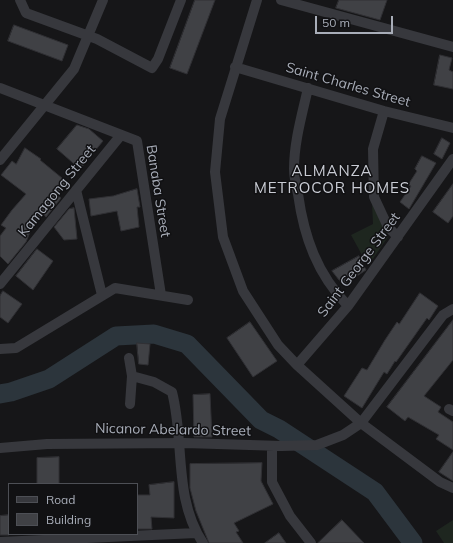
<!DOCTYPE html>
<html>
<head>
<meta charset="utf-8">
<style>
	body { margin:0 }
	#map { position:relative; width:453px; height:543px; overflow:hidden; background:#161618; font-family:Mulish,sans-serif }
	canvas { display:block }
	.legend { position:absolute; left:8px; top:483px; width:130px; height:52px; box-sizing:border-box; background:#111113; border:1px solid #4d4f55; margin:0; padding:5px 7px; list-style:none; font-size:12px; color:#a8adb8 }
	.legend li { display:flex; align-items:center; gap:8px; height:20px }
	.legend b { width:20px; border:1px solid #4d4f55 }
	.scale { position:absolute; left:315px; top:16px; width:78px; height:18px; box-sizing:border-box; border:2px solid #a8adb8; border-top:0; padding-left:5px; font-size:12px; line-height:14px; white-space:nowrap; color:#a8adb8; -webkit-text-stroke:3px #111113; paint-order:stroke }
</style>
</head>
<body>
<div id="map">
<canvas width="453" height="543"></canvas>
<ul class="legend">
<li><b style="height:5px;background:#37383d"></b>Road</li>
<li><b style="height:11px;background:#404145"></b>Building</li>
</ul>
<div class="scale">50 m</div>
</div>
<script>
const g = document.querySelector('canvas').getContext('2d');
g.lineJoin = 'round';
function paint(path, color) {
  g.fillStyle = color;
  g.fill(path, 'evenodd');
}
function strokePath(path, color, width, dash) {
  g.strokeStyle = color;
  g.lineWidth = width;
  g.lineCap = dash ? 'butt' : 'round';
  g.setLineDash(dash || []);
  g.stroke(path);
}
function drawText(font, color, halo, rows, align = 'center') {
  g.font = font + ' Mulish,sans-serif';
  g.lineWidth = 3;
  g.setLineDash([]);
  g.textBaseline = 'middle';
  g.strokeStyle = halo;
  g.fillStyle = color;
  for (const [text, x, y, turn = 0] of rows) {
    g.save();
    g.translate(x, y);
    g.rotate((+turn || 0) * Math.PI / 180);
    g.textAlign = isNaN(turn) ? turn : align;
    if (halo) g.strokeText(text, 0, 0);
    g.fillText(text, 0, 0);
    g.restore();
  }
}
const green = new Path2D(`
	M372,204L388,237L368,266L351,235L373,224Z
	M453,520V543H444L436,531Z`);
const river = new Path2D(`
	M0,394L11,392L49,379L116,336L154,334L187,344L261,420L279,429L375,492L413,543`);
const building = new Path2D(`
	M195,0H215L187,74L170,68Z
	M339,0H387L380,20L336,8Z
	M14,25L68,45L62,61L8,41Z
	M440,55L452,58L449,70L453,72V89L434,85Z
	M77,125L89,129L103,141L80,169L57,149Z
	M442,138L450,143L442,159L434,154Z
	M25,148L41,159L40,160L68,183L56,195L61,198L46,217L43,213L32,227L26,242L8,264L0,256V236L6,228L1,225L12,210L26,194L1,175L12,161L16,164Z
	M422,156L436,163L409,209L400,202L411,186L408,185L417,171L415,169Z
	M453,184V216L448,223L433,212Z
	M137,189L140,207H137L139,227L121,231L117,211L91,216L89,199L113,196Z
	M74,208L77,239L64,240L54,227L69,209Z
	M37,249L53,261L33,290L16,276Z
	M359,256L366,270L343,285L332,271Z
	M3,291L22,304L8,323L0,317V296Z
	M420,293L438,306L429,320L427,318L396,362L395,361L387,374L384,372L362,408L344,396L362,368L367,370L385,340L397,322L399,324Z
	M453,320V360L424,396L441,407L438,412L453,422V450L436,439L439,435L408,417L405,421L387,407Z
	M250,322L277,361L253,377L227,338Z
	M137,343L150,344L148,365L139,364Z
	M210,394L212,437H194L193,395Z
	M453,452V481L439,472Z
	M59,457V484H37V458Z
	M262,463L261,481L273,504L234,523L239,531L236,532L243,543H209L196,511L190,488V464Z
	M174,482V518L151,517L152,529H137V495H150L149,485Z
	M9,515V535H0V516Z
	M342,520L364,543H318Z
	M279,533L286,543H265Z`);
const minor = new Path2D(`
	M20,0L26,13L97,39L152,68L158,59L181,0
	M257,0L220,119L215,172L223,237L243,291L278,345L297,365L361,423L440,482L453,488
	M281,0L453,47
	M235,67L384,111L453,128
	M0,88L137,141L161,295
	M308,88C302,115 294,142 294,169C294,177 296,186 298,194C304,237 317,274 348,306
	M384,111L373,149L374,197L388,227L398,237
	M0,160L74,69L103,0
	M76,190L102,295
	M0,284L121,135
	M0,349L16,348L115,288L188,300
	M129,358L132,376L130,404
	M297,365L348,306L453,159
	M132,376L154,382L172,392C185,442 173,498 203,543
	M449,409L453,411
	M272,446V482L290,516L311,543
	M0,448L47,444L185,443L282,446L317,445L343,435L361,423L443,315L453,309
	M0,542L196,533`);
const streetNames = [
	["Saint Charles Street",348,85,16],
	["Kamagong Street",57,191,-51],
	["Banaba Street",158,191,81],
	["Saint George Street",359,265,-53],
	["Nicanor Abelardo Street",173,430,1]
];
const neighbourhoodNames = [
	["ALMANZA",332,171],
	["METROCOR HOMES",332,188]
];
paint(green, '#1e261f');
strokePath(river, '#2c353c', 19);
paint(building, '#404145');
strokePath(building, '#303034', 1);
strokePath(minor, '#37383d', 10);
drawText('14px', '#a8adb8', '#111113', streetNames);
g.letterSpacing = '1px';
drawText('15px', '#c9ccd4', '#111113', neighbourhoodNames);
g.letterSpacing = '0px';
</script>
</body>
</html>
